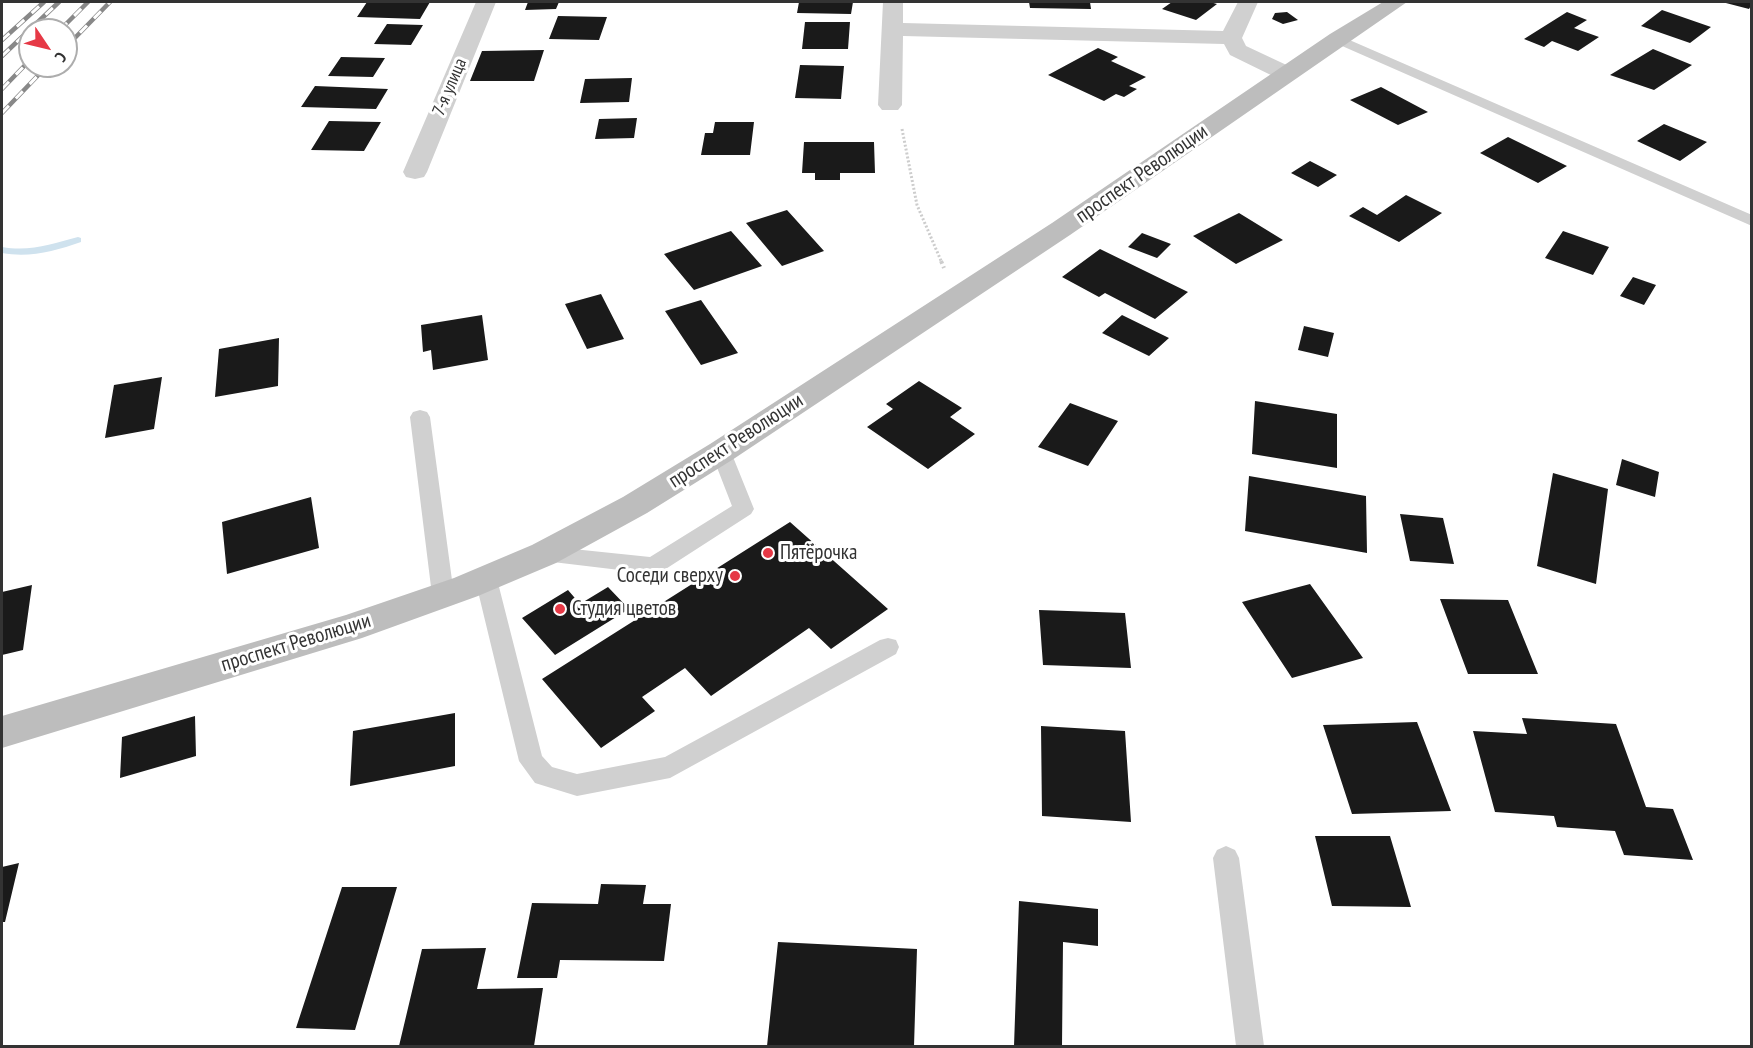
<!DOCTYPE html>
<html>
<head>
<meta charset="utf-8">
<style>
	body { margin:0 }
	#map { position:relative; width:1753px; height:1048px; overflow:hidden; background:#fff; font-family:"PT Sans Narrow",sans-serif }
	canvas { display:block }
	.frame { position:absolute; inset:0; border:3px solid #333; pointer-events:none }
	.north { position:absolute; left:18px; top:18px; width:60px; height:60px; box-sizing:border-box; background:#fff; border:2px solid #adadad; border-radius:50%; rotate:125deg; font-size:16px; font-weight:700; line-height:24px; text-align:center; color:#333 }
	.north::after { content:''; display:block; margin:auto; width:21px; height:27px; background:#e63946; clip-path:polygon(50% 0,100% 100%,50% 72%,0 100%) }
</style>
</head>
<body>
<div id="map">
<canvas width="1753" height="1048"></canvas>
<div class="frame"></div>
<div class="north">С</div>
</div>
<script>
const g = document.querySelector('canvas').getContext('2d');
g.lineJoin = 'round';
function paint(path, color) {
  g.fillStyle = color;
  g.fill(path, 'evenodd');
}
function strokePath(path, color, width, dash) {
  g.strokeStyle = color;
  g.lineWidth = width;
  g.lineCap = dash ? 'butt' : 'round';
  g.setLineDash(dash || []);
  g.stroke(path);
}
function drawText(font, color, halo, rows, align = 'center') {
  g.font = font + ' "PT Sans Narrow",sans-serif';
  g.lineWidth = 6;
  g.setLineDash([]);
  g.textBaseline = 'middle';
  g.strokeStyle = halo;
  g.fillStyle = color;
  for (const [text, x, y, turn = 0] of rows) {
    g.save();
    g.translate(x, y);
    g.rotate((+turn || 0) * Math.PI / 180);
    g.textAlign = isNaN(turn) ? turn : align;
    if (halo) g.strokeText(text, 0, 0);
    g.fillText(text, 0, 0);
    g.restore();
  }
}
const stream = new Path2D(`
	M78,237L81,238V242C55,251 30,258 2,253V247C30,252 52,244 78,237Z`);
const building = new Path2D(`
	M367,2H430L420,19L357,17Z
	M528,2H559L556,9L525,10Z
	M799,2H853L851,14L797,13Z
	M1029,2H1090L1091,9L1030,8Z
	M1172,2H1210L1217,4L1196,20L1162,9Z
	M1722,2H1752V4L1749,9Z
	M1662,10L1711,27L1690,43L1641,26Z
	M1287,12L1298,20L1283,24L1272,19L1275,13Z
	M1567,12L1587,20L1574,28L1599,37L1578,51L1552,41L1544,47L1524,39Z
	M558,16L607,17L599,40L549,39Z
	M805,22H850L848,49H802Z
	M387,24L423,25L411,45L374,44Z
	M1098,48L1118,57L1111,61L1146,77L1129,86L1137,89L1124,97L1116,94L1104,101L1048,75Z
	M1653,49L1692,65L1654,90L1610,75Z
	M544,50L534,81H470L482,51Z
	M341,57L385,58L373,77L328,76Z
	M800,65L844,66L841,99L795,98Z
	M632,78L629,102L580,103L585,79Z
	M315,86L388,89L376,109L301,107Z
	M1381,87L1428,112L1398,125L1350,100Z
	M637,118L634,138L595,139L599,119Z
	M329,121L381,122L364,151L311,150Z
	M715,122H754L750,155H701L705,133H713Z
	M1664,124L1707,142L1680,161L1637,141Z
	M1508,137L1567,166L1538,183L1480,153Z
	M804,142H874L875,173H840V180H815V173H802Z
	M1310,161L1337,175L1318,187L1291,173Z
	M1406,195L1442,213L1399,242L1349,216L1363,207L1377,215Z
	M787,210L824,251L782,266L746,223Z
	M1239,213L1283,240L1236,264L1193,236Z
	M731,231L762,266L694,290L664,254Z
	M1563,231L1609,247L1593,275L1545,258Z
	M1142,233L1171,244L1157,258L1128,247Z
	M1100,249L1188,292L1155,319L1105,293L1099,297L1062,277Z
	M1633,277L1656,285L1644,305L1620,296Z
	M601,294L624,339L587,349L565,304Z
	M701,300L738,353L701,365L665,311Z
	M482,315L488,360L433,370L431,350L423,352L421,325Z
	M1122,315L1169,338L1149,356L1102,333Z
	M1304,326L1334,333L1328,357L1298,350Z
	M279,338L278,386L215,397L219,349Z
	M162,377L154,429L105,438L114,385Z
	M919,381L962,408L950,417L975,434L928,469L867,427L893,409L886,404Z
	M1255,401L1337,414V468L1252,454Z
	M1070,403L1118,421L1088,466L1038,447Z
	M1622,459L1659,472L1655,497L1616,485Z
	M1553,473L1608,489L1596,584L1537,566Z
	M1249,476L1366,496L1367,553L1245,531Z
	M311,497L319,548L227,574L222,522Z
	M1400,514L1443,518L1454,564L1410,561Z
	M790,522L888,609L831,649L809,628L711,696L685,668L642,697L655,711L601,748L542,679Z
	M1310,584L1363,658L1292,678L1242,602Z
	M32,585L23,650L2,655V592Z
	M608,587L629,609L555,655L522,618L568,590L580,604Z
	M1440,599L1508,600L1538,674H1468Z
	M1039,610L1125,613L1131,668L1043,665Z
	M455,713V766L350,786L353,731Z
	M195,716L196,756L120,778L122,737Z
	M1522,718L1616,724L1646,807L1673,809L1693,860L1624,855L1615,831L1557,827L1554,816L1495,812L1473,731L1527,734Z
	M1417,722L1451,811L1352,814L1323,725Z
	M1041,726L1125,731L1131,822L1042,816Z
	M1315,836H1390L1411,907L1332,906Z
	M19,863L5,922H2V867Z
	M601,884L646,885L643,904H671L664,961L560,960L557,978H517L532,903L598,904Z
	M342,887H397L355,1030L296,1028Z
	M1019,901L1098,909V946L1063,942L1062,1046H1014Z
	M778,942L917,949L914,1046H767Z
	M486,948L477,989L543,988L534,1046H399L422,949Z`);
const pathFar1 = new Path2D(`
	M902,129L917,205L942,263`);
const path = new Path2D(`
	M941,261L944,268`);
const lane = new Path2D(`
	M1338,35L1752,215V226L1333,42L1331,39Z
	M420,410L427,412L430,417L454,595L451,601L443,604L435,601L432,595L410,417L413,412Z
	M721,445L728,447L731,452L754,509L751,514L661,572L653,574L536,560L533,554L536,548L544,546L650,557L732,506L711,452L714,447Z
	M486,571L494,573L497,579L542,756L552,767L577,774L665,757L880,640L888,638L896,640L899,647L896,654L670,778L577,796L535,783L519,761L475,579L478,573Z
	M1226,846L1235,850L1239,858L1264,1046H1236L1213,858L1217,850Z`);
const street = new Path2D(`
	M476,2H496L427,172L424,177L415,179L406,177L403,172Z
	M883,2H903V23L1223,31L1238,2H1258L1242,38L1246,46L1295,69L1298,74L1295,79H1279L1230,55L1224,44L903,36L902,105L898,110H882L878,105Z`);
const secondary = new Path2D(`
	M1383,2H1407L1070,235L732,460L647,513L556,563L478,596L362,638L2,748V716L346,615L454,578L532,545L623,497L710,444L1052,223L1330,34Z`);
const rail = new Path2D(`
	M60,30L88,2
	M2,40L44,2
	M66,47L110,2
	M2,56L59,2
	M2,89L30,60
	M2,113L47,66`);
const markers = [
	[768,553,6,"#e63946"],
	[735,576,6,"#e63946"],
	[560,609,6,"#e63946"]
];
const farStreetnames = [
	["7-я улица",450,87,-67]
];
const streetNames = [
	["проспект Революции",1142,174,-35],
	["проспект Революции",736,441,-33],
	["проспект Революции",296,643,-17]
];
const poiNames = [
	["Пятёрочка",780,553],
	["Соседи сверху",723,576,"right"],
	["Студия цветов",572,609]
];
paint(stream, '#cfe2ee');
paint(building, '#1a1a1a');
strokePath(pathFar1, '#cdcdcd', 3, [2, 2]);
strokePath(path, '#cdcdcd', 4, [3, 3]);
paint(lane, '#d0d0d0');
paint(street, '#d0d0d0');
paint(secondary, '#bdbdbd');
strokePath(rail, '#888', 4.5);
strokePath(rail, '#fff', 3, [10]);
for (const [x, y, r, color] of markers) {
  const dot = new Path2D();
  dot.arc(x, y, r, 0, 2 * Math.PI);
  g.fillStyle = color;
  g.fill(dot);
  strokePath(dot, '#fff', 2);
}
drawText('18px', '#333', '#fff', farStreetnames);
drawText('21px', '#333', '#fff', streetNames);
drawText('21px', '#333', '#fff', poiNames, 'left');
</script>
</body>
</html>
